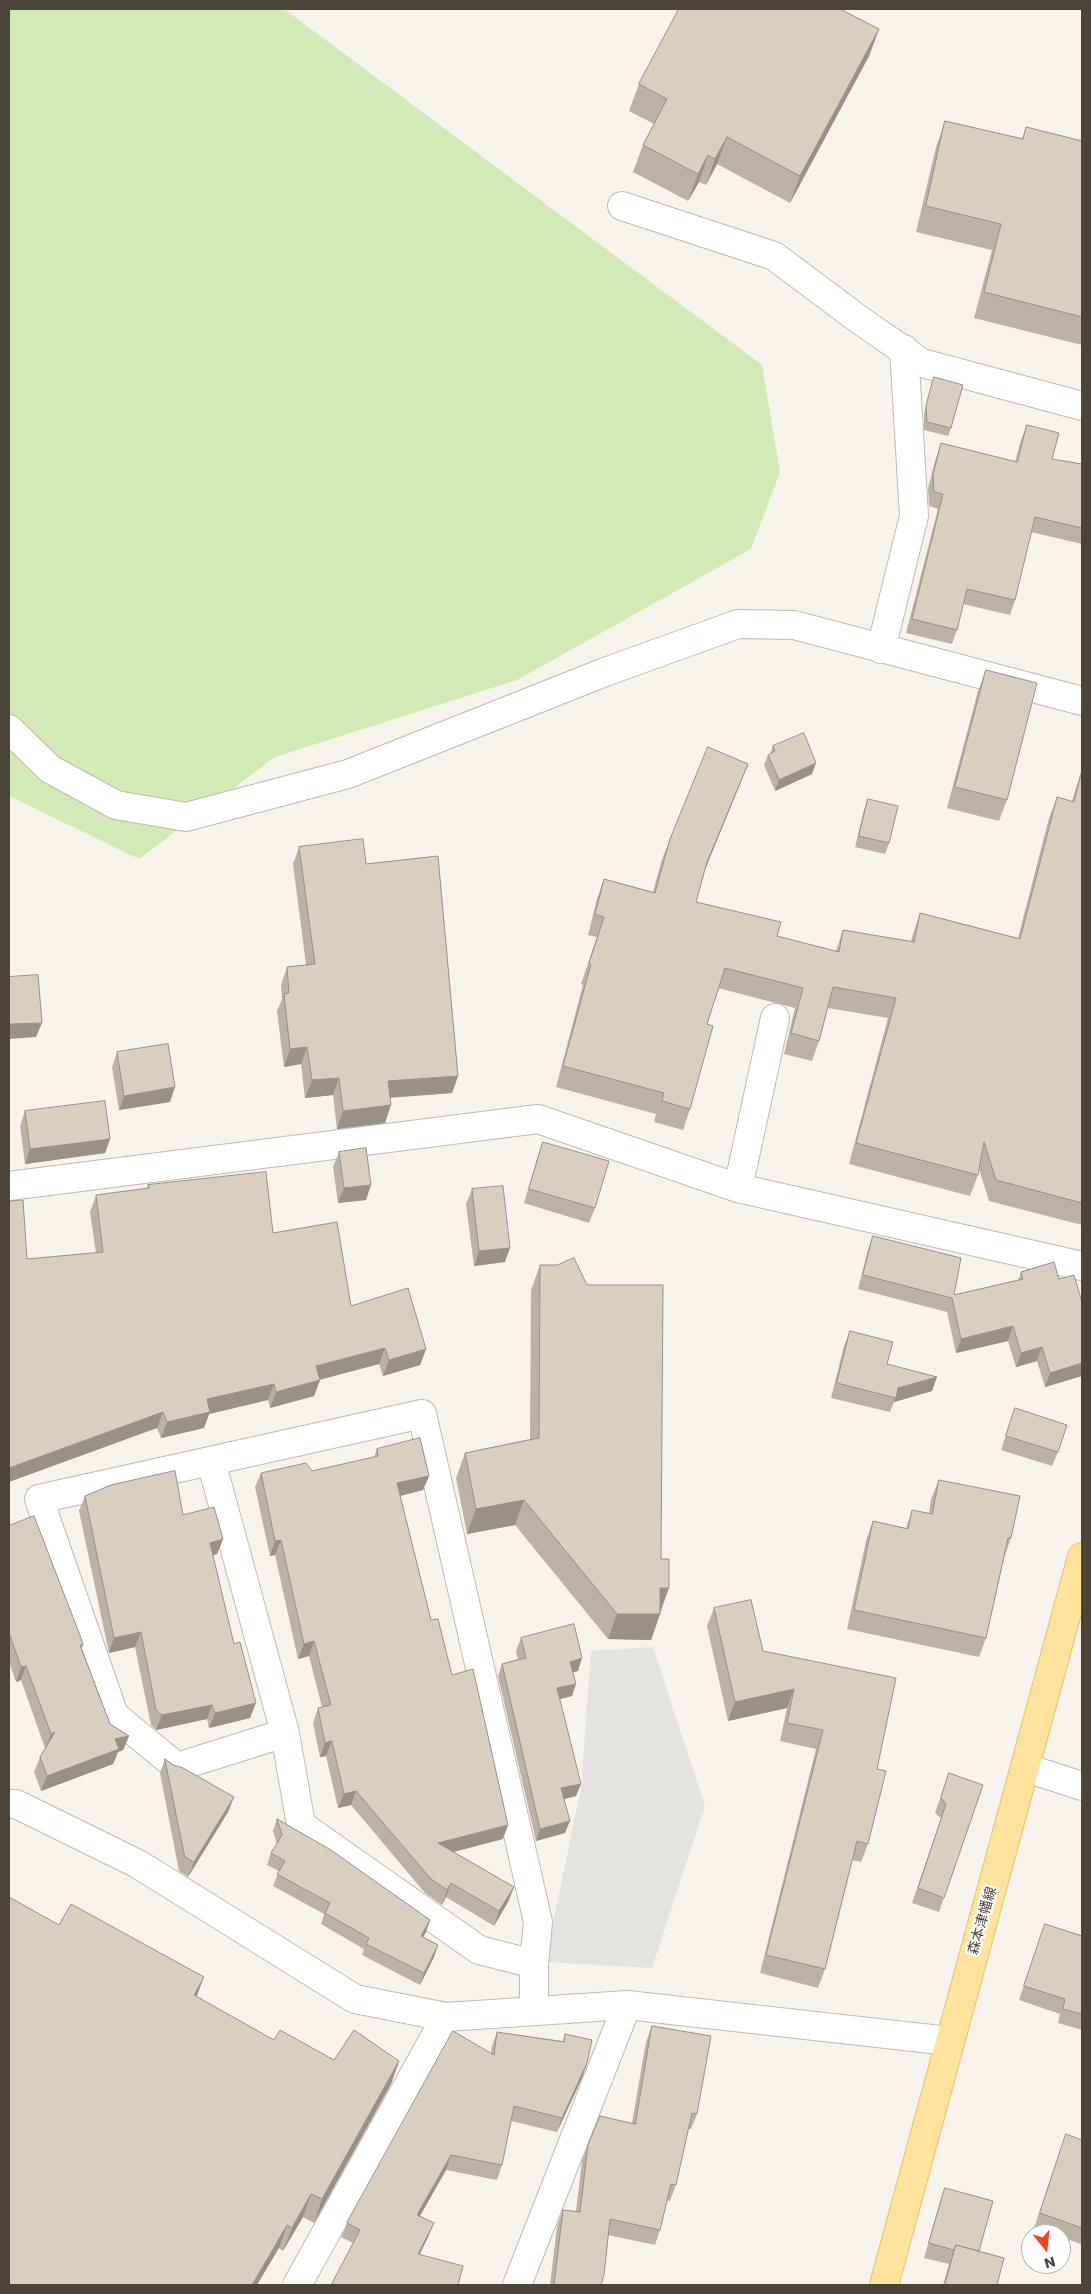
<!DOCTYPE html>
<html>
<head>
<meta charset="utf-8">
<style>
	body { margin:0 }
	#map { position:relative; width:1091px; height:2294px; overflow:hidden; background:#f6f3ec; font-family:Poppins,sans-serif }
	canvas { display:block }
	.frame { position:absolute; inset:0; border:10px solid #4b4439; pointer-events:none }
	.north { position:absolute; left:1021px; top:2224px; width:50px; height:50px; box-sizing:border-box; background:#fff; border:1px solid #b7b4b0; border-radius:50%; rotate:164deg; font-size:14px; font-weight:700; line-height:20px; text-align:center; color:#4b4439 }
	.north::after { content:''; display:block; margin:auto; width:18px; height:22px; background:#fc3f1d; clip-path:polygon(50% 0,100% 100%,50% 72%,0 100%) }
</style>
</head>
<body>
<div id="map">
<canvas width="1091" height="2294"></canvas>
<div class="frame"></div>
<div class="north">N</div>
</div>
<script>
const g = document.querySelector('canvas').getContext('2d');
g.lineJoin = 'round';
function paint(path, color) {
  g.fillStyle = color;
  g.fill(path, 'evenodd');
}
function strokePath(path, color, width, dash) {
  g.strokeStyle = color;
  g.lineWidth = width;
  g.lineCap = dash ? 'butt' : 'round';
  g.setLineDash(dash || []);
  g.stroke(path);
}
function drawText(font, color, halo, rows, align = 'center') {
  g.font = font + ' Poppins,"Noto Sans JP",sans-serif';
  g.lineWidth = 4.5;
  g.setLineDash([]);
  g.textBaseline = 'middle';
  g.strokeStyle = halo;
  g.fillStyle = color;
  for (const [text, x, y, turn = 0] of rows) {
    g.save();
    g.translate(x, y);
    g.rotate((+turn || 0) * Math.PI / 180);
    g.textAlign = isNaN(turn) ? turn : align;
    if (halo) g.strokeText(text, 0, 0);
    g.fillText(text, 0, 0);
    g.restore();
  }
}
const green = new Path2D(`
	M9,9H284L762,365L780,472L751,549L517,680L275,757L139,859L9,796Z`);
const parking = new Path2D(`
	M653,1647L705,1806L652,1968L545,1962L581,1788L591,1651Z`);
const minor = new Path2D(`
	M622,206L774,256L861,321L922,363L1082,406
	M881,649L914,516L904,349
	M9,729L50,769L116,805L186,817L348,774L605,672L738,624L794,625L1082,701
	M9,1186L538,1119L738,1188L1082,1266
	M738,1188L775,1018
	M211,1461L285,1733
	M1026,1768L1082,1786
	M9,1804H16L138,1864L355,1999L446,2017L627,2005L949,2041
	M534,1964L479,1950L301,1825L285,1733L177,1767L114,1715L39,1499L422,1414L538,1922L534,1964V2011
	M297,2285L446,2017
	M517,2285L627,2005`);
const major = new Path2D(`
	M884,2285L1082,1557`);
const wall = new Path2D(`
	M879,29L869,56L790,203L717,164L706,185L699,182L688,201L633,172L643,145L654,124L629,111L639,84Z
	M945,121L1022,139L1026,127L1082,141V345L974,318L992,250L916,232L936,147Z
	M934,377L951,428L948,436L924,430V414Z
	M1027,425L1052,459L1082,464V544L1031,532L1015,600L1010,615L963,604L957,630L952,644L906,633L938,509L929,506L928,488L936,458L941,443L1015,462L1021,440Z
	M986,670L1007,800L999,821L947,808L978,691Z
	M773,746L812,774L775,791L764,765L768,755L770,754Z
	M748,764L740,784L705,869L696,902L777,936L836,951L843,930L911,941L913,934L920,913L1018,938L1049,818L1057,797L1072,801L1076,788L1082,769V1225L989,1201L979,1169L978,1175L970,1196L849,1164L888,1018L828,1008L819,1041L812,1061L784,1054L795,1008L718,988L707,1024L690,1109L683,1130L654,1122L656,1114L556,1087L583,985L581,984L597,937L588,935L597,899L604,879L653,892L662,859L670,839Z
	M868,799L889,843L885,854L855,847L864,810Z
	M299,847L366,864L458,1076L452,1093L390,1098L385,1123L337,1129L333,1095L305,1098L301,1064L284,1067L277,1011L282,999L281,985L287,967L306,965L293,864Z
	M117,1052L170,1102L119,1110L112,1067Z
	M25,1111L110,1139L105,1153L25,1164L20,1126Z
	M543,1142L595,1208L589,1223L524,1203L538,1156Z
	M339,1152L366,1200L338,1203L333,1167Z
	M148,1185L273,1233L351,1306L426,1349L420,1365L383,1376L379,1364L320,1380L314,1396L270,1408L268,1400L209,1414L204,1428L161,1438L157,1428L27,1259L96,1253L90,1212L96,1195L147,1189Z
	M472,1189L505,1262L474,1266L466,1204Z
	M873,1236L954,1295L1018,1280L1021,1272L1059,1279L1082,1302V1376L1045,1387L1037,1361L1016,1367L1008,1341L956,1353L947,1312L858,1289L868,1250Z
	M540,1265L661,1559L669,1588L651,1640L608,1639L515,1525L467,1534L456,1478L465,1453L530,1439L531,1290Z
	M850,1331L887,1364L932,1391L894,1402L890,1412L831,1398L844,1346Z
	M1015,1408L1058,1452L1052,1466L1001,1450Z
	M377,1449L429,1476L423,1490L400,1496L431,1620L452,1675L503,1839L454,1852L514,1887L508,1902L494,1926L446,1897L442,1905L425,1893L351,1805L338,1808L326,1756L320,1757L313,1723L318,1708L322,1707L309,1656L298,1659L275,1555L270,1556L255,1487L261,1473L312,1471L374,1457Z
	M939,1480L1011,1538L1004,1558L986,1638L979,1657L847,1629L866,1541L873,1521L906,1528L912,1510L929,1513L931,1499Z
	M85,1496L183,1515L223,1539L217,1554L213,1555L250,1718L209,1728L207,1719L156,1730L151,1725L135,1647L109,1653L79,1511Z
	M9,1526L83,1645L82,1649L110,1724L129,1736L123,1750L118,1752L113,1764L41,1791L34,1772L40,1757L45,1748L21,1680L16,1682L9,1662Z
	M714,1608L763,1651L877,1769L868,1844L861,1862L852,1860L825,1969L818,1988L760,1973L816,1749L780,1741L787,1708L728,1721L707,1626Z
	M521,1638L578,1671L573,1672L572,1696L560,1699L576,1796L564,1799L565,1833L536,1841L498,1676L502,1664L518,1659L516,1651Z
	M165,1759L228,1812L188,1877L179,1871L160,1773Z
	M949,1773L983,1785L939,1912L912,1903L941,1818L935,1813Z
	M277,1819L430,1920L426,1932L423,1937L438,1945L434,1957L420,1985L362,1955L364,1949L321,1924L324,1914L273,1886L279,1871L267,1865L271,1853L277,1844L273,1831Z
	M1045,1924L1082,1936V2030L1058,2023L1060,2014L1019,2000Z
	M59,1925L196,1997L274,2040L334,2060L399,2061L391,2084L314,2223L303,2217L283,2251L279,2248Z
	M652,2026L697,2114L691,2129H688L676,2185L670,2201L667,2200L660,2230L655,2245L608,2235L601,2285H550L557,2226L563,2210L576,2211L582,2161L588,2145L632,2123L646,2042Z
	M497,2032L563,2041L565,2034L587,2063L582,2078L557,2132L511,2121L502,2165L497,2180L446,2170L420,2216L434,2223L428,2237L420,2254L353,2243L341,2237L347,2223L491,2053L492,2046Z
	M1082,2140V2240L1081,2244L1061,2237V2234H1053L1034,2228L1061,2149Z
	M945,2188L979,2251L997,2285H943L949,2264L924,2258L940,2202Z`);
const shadedWall = new Path2D(`
	M879,29L869,56L790,203L800,176Z
	M727,137L717,164L706,185L715,159Z
	M708,155L699,182L688,201L698,174Z
	M816,763L812,774L775,791L779,780Z
	M748,764L740,784L700,882L707,862Z
	M42,1023L36,1037L9,1039V1024Z
	M307,1047L301,1064L284,1067L290,1049Z
	M458,1076L452,1093L382,1098L388,1081Z
	M339,1078L333,1095L305,1098L312,1080Z
	M175,1087L170,1102L119,1110L124,1096Z
	M391,1105L385,1123L337,1129L343,1111Z
	M110,1139L105,1153L25,1164L30,1149Z
	M371,1185L366,1200L338,1203L344,1188Z
	M510,1248L505,1262L474,1266L479,1251Z
	M1013,1326L1008,1341L956,1353L961,1339Z
	M1042,1347L1037,1361L1016,1367L1021,1353Z
	M385,1348L379,1364L310,1382L316,1366Z
	M426,1349L420,1365L383,1376L389,1360Z
	M1082,1363V1376L1045,1387L1050,1373Z
	M937,1377L932,1391L894,1402L898,1388Z
	M320,1380L314,1396L270,1408L276,1392Z
	M274,1384L268,1400L209,1414L204,1428L161,1438L167,1422L207,1399Z
	M163,1412L157,1428L9,1482V1468Z
	M429,1476L423,1490L392,1498L397,1483Z
	M524,1500L515,1525L467,1534L476,1509Z
	M223,1539L217,1554L204,1558L210,1543Z
	M281,1540L275,1555L270,1556L275,1541Z
	M660,1588H669L659,1614Z
	M617,1614H660L651,1640L608,1639Z
	M141,1632L135,1647L109,1653L114,1638Z
	M314,1641L309,1656L298,1659L304,1644Z
	M582,1658L578,1671L566,1674L570,1662Z
	M26,1666L21,1680L16,1682L21,1667Z
	M576,1684L572,1696L553,1701L557,1688Z
	M794,1689L787,1708L728,1721L735,1702Z
	M256,1703L250,1718L209,1728L215,1713Z
	M212,1705L207,1719L156,1730L162,1715Z
	M55,1732L46,1748L51,1734Z
	M129,1736L123,1750L118,1752L113,1764L41,1791L47,1776L115,1739Z
	M332,1741L326,1756L320,1757L325,1743Z
	M581,1784L576,1796L557,1801L561,1788Z
	M356,1791L351,1805L338,1808L344,1794Z
	M234,1797L228,1812L188,1877L194,1862Z
	M570,1821L565,1833L536,1841L540,1829Z
	M508,1825L503,1839L433,1857L438,1843Z
	M451,1883L446,1897L442,1905L447,1890Z
	M514,1887L508,1902L494,1926L499,1911Z
	M430,1920L426,1932L416,1948L421,1936Z
	M438,1945L434,1957L420,1985L424,1973Z
	M204,1977L195,2001L194,1995Z
	M399,2061L391,2084L314,2223L322,2199Z
	M587,2063L582,2078L557,2132L562,2118Z
	M451,2155L446,2170L412,2230L417,2215Z
	M311,2194L303,2217L283,2251L292,2228Z
	M434,2223L428,2237L413,2268L418,2254Z
	M287,2225L279,2248L257,2285H252Z`);
const building = new Path2D(`
	M679,9H840L879,29L800,176L727,137L715,159L708,155L698,174L643,145L667,99L639,84Z
	M945,121L1023,139L1026,127L1082,141V317L984,292L1001,224L926,206Z
	M934,377L963,385L951,428L927,422L926,406Z
	M1027,425L1059,433L1052,459L1082,464V528L1035,517L1015,600L967,589L957,630L912,619L943,494L934,492L933,474L941,443L1017,462Z
	M986,670L1037,683L1007,800L955,787Z
	M804,733L816,763L779,780L768,755L775,751L773,746Z
	M708,747L748,764L707,862L696,902L781,922L777,936L839,952L843,930L914,942L920,913L1020,939L1057,797L1074,802L1082,770V1203L996,1180L984,1142L978,1175L856,1143L896,998L833,987L819,1041L791,1033L803,988L725,968L707,1024L713,1026L690,1109L662,1101L664,1093L563,1066L591,964L589,963L604,917L595,914L604,879L655,893L670,839Z
	M868,799L898,806L889,843L859,836Z
	M363,839L366,864L438,856L458,1076L388,1081L391,1105L343,1111L339,1078L312,1080L307,1047L290,1049L284,994L289,993L287,967L315,964L299,847Z
	M38,975L42,1023L9,1024V977Z
	M168,1044L175,1087L124,1096L117,1052Z
	M105,1101L110,1139L30,1149L25,1111Z
	M543,1142L609,1161L595,1208L529,1189Z
	M366,1148L371,1185L344,1188L339,1152Z
	M266,1172L273,1233L337,1222L351,1306L408,1288L426,1349L389,1360L385,1348L316,1366L320,1380L276,1392L274,1384L207,1399L210,1412L167,1422L163,1412L9,1468V1201L23,1200L27,1259L103,1252L96,1195L149,1188L148,1185Z
	M503,1186L510,1248L479,1251L472,1189Z
	M873,1236L961,1258L954,1295L1023,1279L1021,1272L1054,1262L1059,1279L1074,1275L1082,1302V1363L1050,1373L1042,1347L1021,1353L1013,1326L961,1339L952,1298L863,1275Z
	M574,1258L587,1285H663L661,1559H669V1588H660V1614H617L524,1500L476,1509L465,1453L539,1438L540,1265H557Z
	M850,1331L893,1342L887,1364L937,1377L898,1388L896,1398L837,1383Z
	M1015,1408L1067,1425L1058,1452L1006,1436Z
	M420,1438L429,1476L397,1483L431,1620L438,1619L452,1675L473,1669L508,1825L438,1843L514,1887L499,1911L451,1883L447,1890L431,1879L356,1791L344,1794L332,1741L325,1743L318,1708L331,1705L314,1641L304,1644L281,1540L275,1541L261,1473L306,1463L312,1471L378,1456L377,1449Z
	M175,1471L183,1515L214,1507L223,1539L210,1543L234,1644L240,1642L256,1703L215,1713L212,1705L162,1715L156,1710L141,1632L114,1638L85,1496L111,1485Z
	M939,1480L1020,1496L1011,1538H1008L986,1638L854,1610L873,1521L908,1529L912,1510L932,1514Z
	M34,1516L81,1638L83,1645H80L110,1724L129,1736L115,1739L119,1749L47,1776L40,1757L55,1732L51,1734L26,1666L21,1667L9,1633V1526Z
	M751,1600L763,1651L896,1678L877,1769L886,1771L868,1844L857,1841L825,1969L766,1955L823,1730L787,1723L794,1689L735,1702L714,1608Z
	M574,1624L582,1658L570,1662L576,1684L557,1688L581,1784L561,1788L570,1821L540,1829L502,1664L526,1658L521,1638Z
	M165,1759L173,1765L183,1768L234,1797L194,1862L185,1857Z
	M949,1773L983,1785L944,1898L918,1888L946,1804L941,1798Z
	M277,1819L331,1850L430,1920L421,1936L438,1945L424,1973L366,1944L369,1938L325,1913L330,1903L277,1874L285,1861L271,1853L282,1835Z
	M9,1897L59,1925L71,1904L204,1977L194,1995L274,2040L280,2030L334,2060L354,2030L399,2061L322,2199L311,2194L292,2228L287,2225L252,2285H9Z
	M1045,1924L1082,1936V2014L1063,2009L1065,1999L1024,1986Z
	M652,2026L711,2036L697,2114L692,2113L676,2185L671,2184L660,2230L610,2219L604,2275L601,2285H559L554,2284L563,2210L580,2212L588,2145L600,2116L635,2124Z
	M453,2031L494,2055L497,2032L564,2042L565,2034L592,2040L587,2063L562,2118L514,2106L502,2165L451,2155L417,2215L434,2223L418,2254L463,2266L458,2285H331L360,2230L347,2223Z
	M1066,2134L1082,2140V2228L1040,2213Z
	M945,2188L993,2201L979,2251L956,2245L954,2250L929,2243Z
	M956,2245L1004,2258L997,2285H945Z`);
const streetNames = [
	["森本津幡線",983,1921,-74]
];
paint(green, '#d2eab5');
paint(parking, '#e5e3e0');
strokePath(minor, '#c2bbae', 30);
strokePath(major, '#e6c16a', 30);
strokePath(minor, '#fff', 28);
strokePath(major, '#ffe39c', 28);
paint(wall, '#bab2a6');
paint(shadedWall, '#979187');
paint(building, '#d8cfc1');
strokePath(building, '#979187', 1);
drawText('14px', '#4b4439', '#fff', streetNames);
</script>
</body>
</html>
